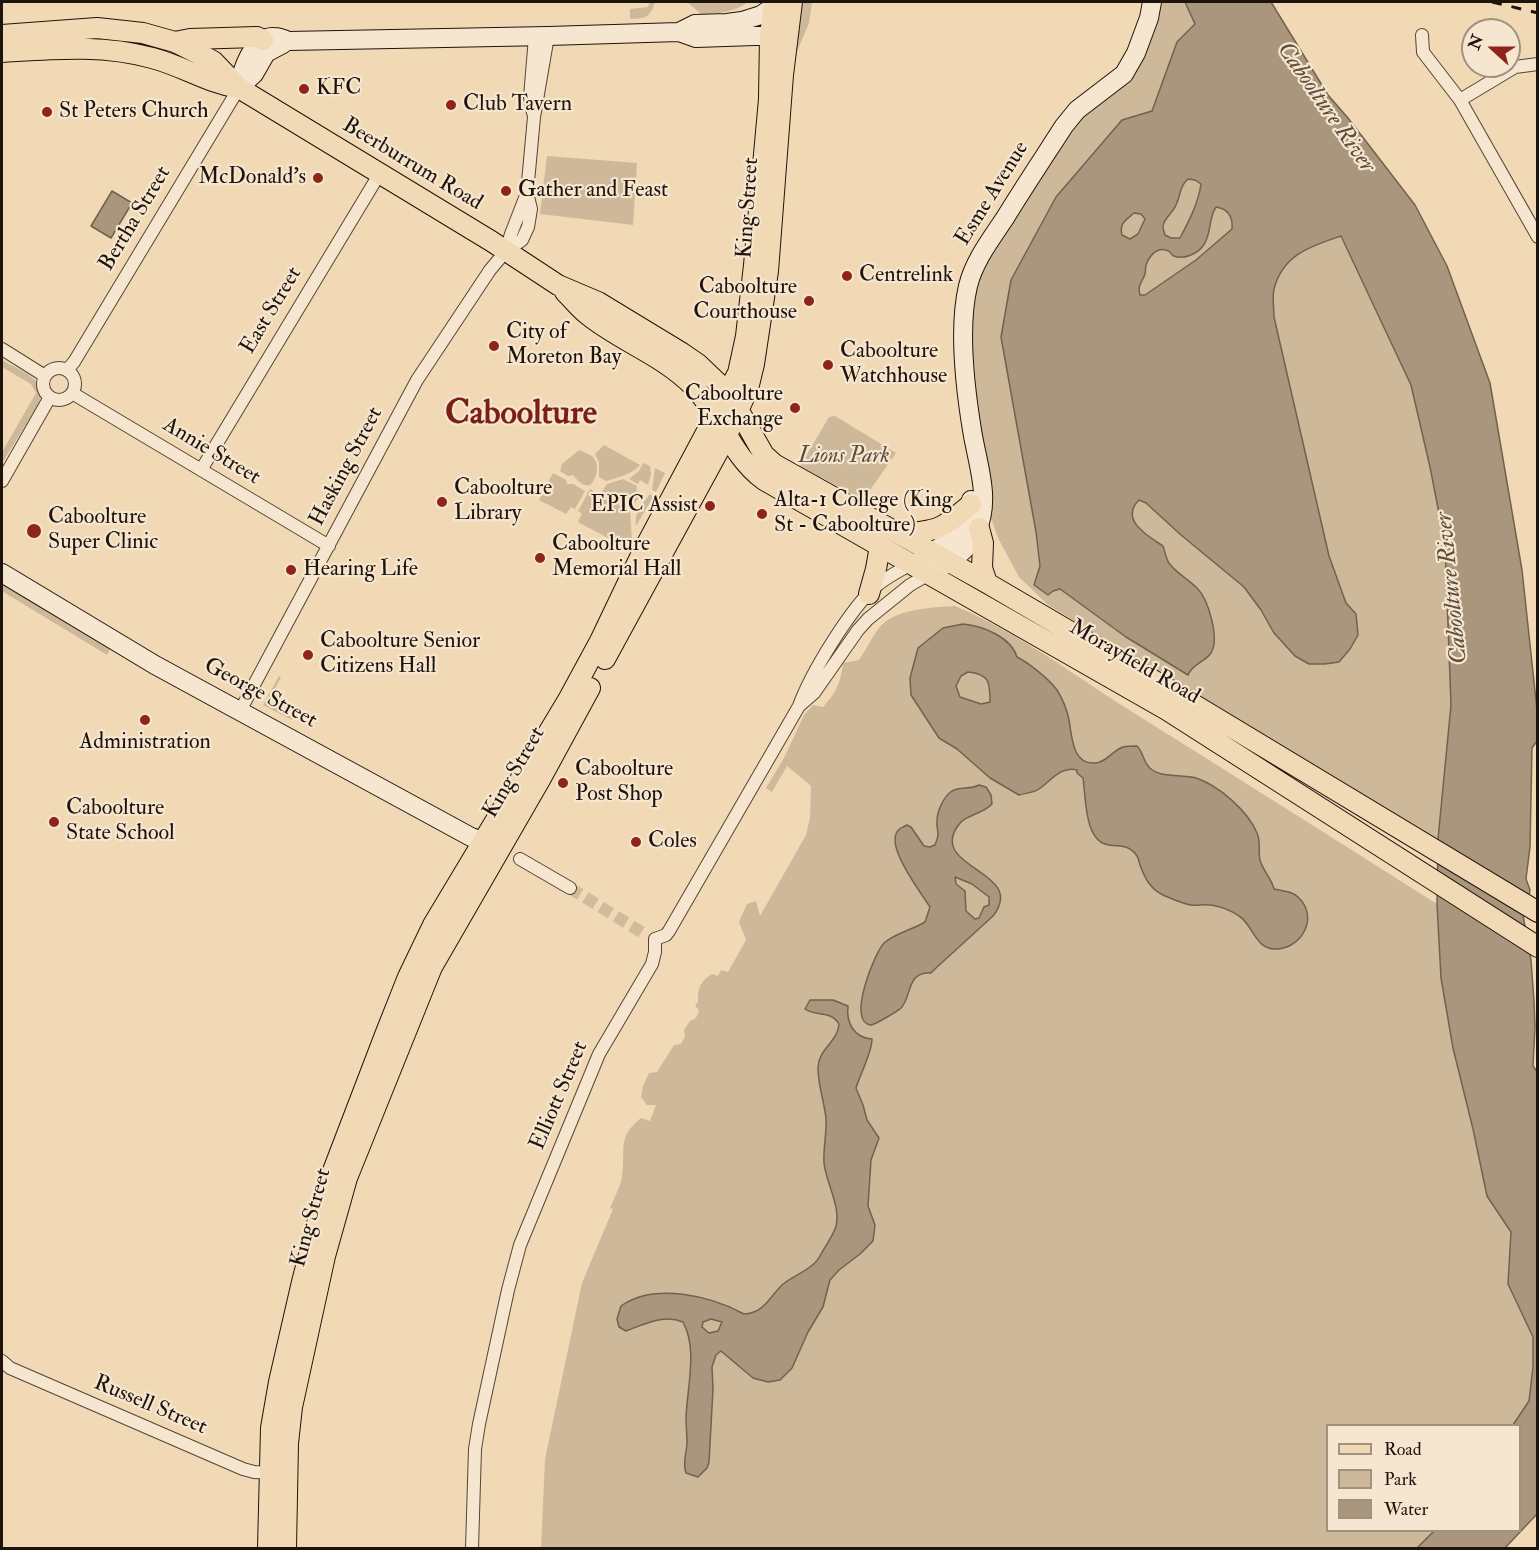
<!DOCTYPE html>
<html>
<head>
<meta charset="utf-8">
<style>
	body { margin:0 }
	#map { position:relative; width:1539px; height:1550px; overflow:hidden; background:#f1d9b6; font-family:"IM FELL Double Pica",serif }
	canvas { display:block }
	.frame { position:absolute; inset:0; border:3px solid #1e140b; pointer-events:none }
	.legend { position:absolute; left:1326px; top:1424px; width:195px; height:108px; box-sizing:border-box; background:#f6e6d0; border:2px solid #a09281; margin:0; padding:8px 10px; list-style:none; font-size:18px; color:#1e140b }
	.legend li { display:flex; align-items:center; gap:12px; height:30px }
	.legend b { width:30px; border:2px solid #a09281 }
	.north { position:absolute; left:1461px; top:18px; width:60px; height:60px; box-sizing:border-box; background:#f6e6d0; border:2px solid #a09281; border-radius:50%; rotate:291deg; font-size:16px; font-weight:700; line-height:24px; text-align:center; color:#1e140b }
	.north::after { content:''; display:block; margin:auto; width:21px; height:27px; background:#8f2418; clip-path:polygon(50% 0,100% 100%,50% 72%,0 100%) }
</style>
</head>
<body>
<div id="map">
<canvas width="1539" height="1550"></canvas>
<div class="frame"></div>
<ul class="legend">
<li><b style="height:8px;background:#f1d9b6"></b>Road</li>
<li><b style="height:16px;background:#cdb899"></b>Park</li>
<li><b style="height:16px;background:#a9967c"></b>Water</li>
</ul>
<div class="north">N</div>
</div>
<script>
const g = document.querySelector('canvas').getContext('2d');
g.lineJoin = 'round';
function paint(path, color) {
  g.fillStyle = color;
  g.fill(path, 'evenodd');
}
function strokePath(path, color, width, dash) {
  g.strokeStyle = color;
  g.lineWidth = width;
  g.lineCap = dash ? 'butt' : 'round';
  g.setLineDash(dash || []);
  g.stroke(path);
}
function drawText(font, color, halo, rows, align = 'center') {
  g.font = font + ' "IM FELL Double Pica",serif';
  g.lineWidth = 4.5;
  g.setLineDash([]);
  g.textBaseline = 'middle';
  g.strokeStyle = halo;
  g.fillStyle = color;
  for (const [text, x, y, turn = 0] of rows) {
    g.save();
    g.translate(x, y);
    g.rotate((+turn || 0) * Math.PI / 180);
    g.textAlign = isNaN(turn) ? turn : align;
    if (halo) g.strokeText(text, 0, 0);
    g.fillText(text, 0, 0);
    g.restore();
  }
}
const green = new Path2D(`
	M650,2H655C650,18 646,18 630,19V9L648,7Z
	M687,2H748C733,13 719,13 701,14Z
	M803,2H812L809,23L796,54Z
	M1152,2H1185L1195,24L1285,148L1327,208L1411,385L1430,467L1445,544L1451,705L1438,839L1048,605L1019,577L998,538L989,512L971,426L969,284L1064,126L1124,74Z
	M547,156L637,163L633,225L540,214Z
	M2,360C18,370 51,379 38,405L2,463V452L36,393L31,384L2,367Z
	M835,416L896,453L863,500L800,466L829,417Z
	M604,445L640,465C631,475 619,477 606,481L599,477V462L595,454Z
	M579,450C583,452 590,454 593,457C600,465 597,479 590,485C581,487 578,480 573,475L568,476L560,471L562,464Z
	M643,463L650,466L651,474L648,485L640,480L638,484L629,479L639,471Z
	M655,468L665,473L656,492L652,490Z
	M553,473L566,480L567,484H573L585,491L575,509L571,507L566,514L539,500Z
	M623,479L637,486L636,490L643,494L632,505C625,504 621,498 614,496C607,494 606,499 601,493L607,484Z
	M590,489L597,493L600,499L613,501L630,512L632,540L625,547L578,522L582,514L578,511Z
	M650,494L653,497L636,526C635,510 641,506 650,494Z
	M2,583L110,649L107,655L2,591Z
	M955,606C1019,633 1075,676 1134,713C1235,776 1336,840 1437,904L1441,978L1453,1048L1473,1130L1487,1196L1511,1232L1508,1284L1533,1337V1367L1529,1401L1513,1425L1328,1426V1530L1434,1531L1417,1548H541L545,1459L582,1283L613,1209L610,1208C614,1198 621,1186 622,1176C626,1149 616,1138 641,1118L650,1121L656,1105H647L641,1097L643,1086L649,1073L657,1072L674,1045L681,1044L685,1037L684,1030L690,1021L696,1018L699,1011L695,1005L698,1002C698,987 700,982 712,974L718,976L721,970L728,972L746,940L739,922L747,904L756,901L760,916L806,835L810,818L811,786L787,766L772,792L766,788L784,758L804,715L813,705L823,707C836,693 841,682 843,663L859,660C866,650 872,637 879,628C893,609 933,607 955,606Z
	M279,676L281,677L268,703L293,718L292,720L263,705Z`);
const water = new Path2D(`
	M1185,2H1271L1328,95L1348,118L1415,205L1447,266L1490,383L1522,570L1538,719L1537,741L1532,748L1530,847L1526,879L1530,890L1526,911L1523,915L1531,960L1534,1001L1535,1027L1533,1066L1538,1073V1513L1505,1548H1417L1434,1531L1520,1530V1426L1513,1425L1529,1401L1533,1367V1337L1508,1284L1511,1232L1487,1196L1473,1129L1453,1048L1441,978L1437,904L1438,839L1451,705L1445,544L1430,467L1411,385L1341,236C1312,246 1283,254 1274,289C1272,297 1274,308 1274,317L1329,556L1346,603L1356,614L1358,635L1350,649L1339,662L1325,664H1309L1295,656L1274,633L1261,610L1244,587L1181,535L1146,503L1139,500C1119,520 1148,536 1163,546C1165,551 1166,559 1169,563C1176,573 1188,579 1197,588C1208,599 1220,638 1211,653C1205,662 1192,664 1188,675L1126,637L1060,589L1053,591L1048,595L1034,585L1040,566L1036,532L1001,337L1011,280L1056,197L1122,120L1152,111L1177,42L1195,24ZM1188,179L1195,180L1201,184C1198,204 1189,221 1180,238H1171L1165,235C1164,232 1163,229 1163,226C1164,218 1173,213 1176,205C1181,195 1179,187 1188,179ZM1216,207C1229,209 1233,217 1232,229L1196,260L1145,295H1140C1137,285 1142,283 1145,274C1146,271 1145,268 1146,265C1149,257 1156,247 1166,250C1171,251 1170,254 1174,256C1183,260 1197,254 1203,246C1212,235 1208,218 1216,207ZM1134,213L1141,214L1145,219L1138,234L1130,239L1122,235C1119,223 1126,220 1134,213Z
	M112,191L132,203L111,238L91,226Z
	M963,624C983,626 1011,637 1017,657C1029,663 1049,679 1057,690C1062,698 1067,710 1069,720C1072,736 1072,765 1095,763C1106,763 1113,750 1123,747C1127,746 1133,746 1137,746C1144,753 1143,763 1151,769C1162,778 1182,774 1196,778C1218,785 1248,811 1257,833C1261,841 1258,851 1260,860C1263,871 1272,879 1274,889C1282,891 1293,891 1299,898C1318,917 1303,946 1279,949C1254,951 1254,925 1239,916C1232,911 1218,905 1209,905C1203,904 1197,906 1191,905C1183,904 1173,899 1165,896C1151,890 1145,879 1140,865C1139,862 1139,859 1137,856C1129,844 1120,847 1109,845C1084,842 1086,797 1083,778L1077,773V770C1060,766 1051,781 1039,789C1034,793 1025,793 1019,795L990,778L957,749L939,738L911,695L910,678L918,648L943,628ZM968,672C990,674 990,683 990,702L981,704L960,697L956,686L961,676Z
	M979,785L986,787L991,795L992,804C982,815 965,814 957,827C930,869 1028,871 993,916L936,968L931,973C906,971 912,997 901,1008C898,1011 873,1026 870,1025C847,1021 874,954 884,943C895,933 912,930 925,922L930,907C921,893 889,851 896,834C898,828 902,828 907,825L911,827L924,846L930,847L935,845C941,831 936,832 937,821C937,812 943,797 952,791C960,786 970,790 979,785ZM955,877L972,884L989,897V905L984,907L979,918L975,919L966,911L965,891L956,884Z
	M810,1000H833L848,1006C846,1023 854,1038 872,1039C872,1053 860,1074 856,1088L863,1105L867,1120L879,1138L871,1160L868,1206L875,1225L873,1241L860,1254L839,1270L830,1280L823,1307L808,1332L792,1368L780,1380L768,1382L753,1378L721,1351L716,1355L712,1367L713,1389L709,1462L707,1468L698,1477L686,1473C682,1462 687,1453 687,1442C687,1434 686,1426 686,1418C687,1388 698,1349 683,1322C663,1314 645,1324 626,1331L619,1327L617,1319L621,1306C654,1282 711,1296 744,1314C764,1313 769,1298 782,1285C793,1275 815,1269 821,1254C826,1245 833,1236 836,1226C841,1206 826,1183 824,1163C823,1148 827,1133 826,1118C824,1101 818,1085 818,1068C818,1049 838,1042 839,1024C831,1010 816,1017 805,1009ZM711,1319L722,1322L718,1331L709,1333L702,1327L703,1322Z`);
const streetTunnel = new Path2D(`
	M570,888L646,935`);
const street = new Path2D(`
	M1422,35L1423,52L1460,100L1538,237
	M1460,100L1515,67L1538,64
	M533,113L530,97L535,37
	M506,251L511,234L527,193L534,117L548,36
	M2,349L45,376
	M43 384a16 16 0 1 1 32 0a16 16 0 1 1-32 0Z
	M67,370L74,362L239,88
	M72,393L329,546
	M201,470L380,173
	M2,481L50,397
	M799,706L814,693L858,630L868,619L910,585L929,574
	M240,711L417,380L490,270L506,251L522,240L528,227L531,209L527,193
	M520,859L570,888
	M655,939L666,935L669,931L799,706C811,673 850,609 876,586C887,577 899,571 911,564
	M2,1361L10,1368L243,1469L254,1472L276,1473
	M472,1548L475,1449L479,1424L508,1290L520,1245L599,1054L652,964L655,952V939`);
const secondary = new Path2D(`
	M679,32L695,24L727,23L742,21L761,15L773,7
	M239,88C241,72 252,36 274,37C279,37 284,39 288,41L548,36L679,32L696,38L755,36H770L782,29
	M239,88L254,74L266,53L283,44
	M922,558C947,544 968,530 971,500
	M2,573L155,665L471,837L496,846
	M929,574C948,563 967,553 976,533C992,500 977,463 972,430C965,387 958,328 968,286C974,261 991,239 1005,218C1024,187 1044,157 1064,126L1077,110L1124,74L1136,53L1149,18L1152,2`);
const primary = new Path2D(`
	M2,35L97,28L143,33L175,42L213,61L239,88L491,241L558,285L598,302L682,353L698,364L720,385L739,411L764,455L774,464L987,583L1168,689L1538,912
	M175,42L190,39L257,37L263,40
	M2,52C52,49 102,44 152,58C183,66 207,83 239,88
	M565,292C573,300 580,309 588,315C620,341 662,355 692,385C721,414 730,455 764,480L1167,710L1538,947
	M979,528L983,543L982,568L987,583
	M900,534C939,531 942,529 971,504
	M869,594L876,569L880,546
	M605,659L726,437L748,389L754,364L768,271L783,75L792,2
	M268,1548L271,1428L279,1382L302,1282L326,1189L385,1035L408,977L433,925L568,700L600,641L642,553L738,373L746,336L754,265L769,99L770,36L774,2
	M286,1548L288,1443L292,1407L325,1256L347,1178L432,967L541,778L590,688`);
const rail = new Path2D(`
	M1492,2L1538,13`);
const markers = [
	[304,89,6,"#8f2418"],
	[451,105,6,"#8f2418"],
	[47,112,6,"#8f2418"],
	[318,178,6,"#8f2418"],
	[506,191,6,"#8f2418"],
	[847,276,6,"#8f2418"],
	[809,301,6,"#8f2418"],
	[494,346,6,"#8f2418"],
	[828,365,6,"#8f2418"],
	[795,408,6,"#8f2418"],
	[442,502,6,"#8f2418"],
	[710,506,6,"#8f2418"],
	[762,514,6,"#8f2418"],
	[34,531,8,"#8f2418"],
	[540,558,6,"#8f2418"],
	[291,570,6,"#8f2418"],
	[308,655,6,"#8f2418"],
	[145,720,6,"#8f2418"],
	[563,783,6,"#8f2418"],
	[54,822,6,"#8f2418"],
	[636,842,6,"#8f2418"]
];
const poiNames = [
	["KFC",316,89],
	["Club Tavern",463,105],
	["St Peters Church",59,112],
	["McDonald's",306,178,"right"],
	["Gather and Feast",518,191],
	["Centrelink",859,276],
	["Caboolture",797,288,"right"],
	["Courthouse",797,313,"right"],
	["City of",506,333],
	["Moreton Bay",506,358],
	["Caboolture",840,352],
	["Watchhouse",840,377],
	["Caboolture",783,395,"right"],
	["Exchange",783,420,"right"],
	["Caboolture",454,489],
	["Library",454,514],
	["Alta-1 College (King",774,501],
	["St - Caboolture)",774,526],
	["EPIC Assist",698,506,"right"],
	["Caboolture",48,518],
	["Super Clinic",48,543],
	["Caboolture",552,545],
	["Memorial Hall",552,570],
	["Hearing Life",303,570],
	["Caboolture Senior",320,642],
	["Citizens Hall",320,667],
	["Administration",145,743,"center"],
	["Caboolture",575,770],
	["Post Shop",575,795],
	["Caboolture",66,809],
	["State School",66,834],
	["Coles",648,842]
];
const streetNames = [
	["Beerburrum Road",412,165,31],
	["Esme Avenue",993,194,-58],
	["King Street",749,208,-86],
	["Bertha Street",136,219,-59],
	["East Street",272,311,-59],
	["Annie Street",211,452,31],
	["Hasking Street",347,467,-62],
	["Morayfield Road",1134,663,30],
	["George Street",260,694,28],
	["King Street",515,773,-60],
	["Elliott Street",560,1096,-67],
	["King Street",312,1218,-75],
	["Russell Street",150,1406,23]
];
const parkNames = [
	["Lions Park",844,457]
];
const waterNames = [
	["Caboolture River",1325,108,55],
	["Caboolture River",1453,588,-96]
];
const townNames = [
	["Caboolture",521,416]
];
paint(green, '#cdb899');
paint(water, '#a9967c');
strokePath(water, '#71624f', 1.5);
strokePath(streetTunnel, '#d1bb9c', 12, [12, 6]);
strokePath(street, '#534536', 14);
strokePath(secondary, '#1e140b', 20);
strokePath(primary, '#1e140b', 22);
strokePath(street, '#f6e6d0', 12);
strokePath(secondary, '#f6e6d0', 18);
strokePath(primary, '#f1d9b6', 20);
strokePath(rail, '#1e140b', 3, [10, 10]);
for (const [x, y, r, color] of markers) {
  const dot = new Path2D();
  dot.arc(x, y, r, 0, 2 * Math.PI);
  g.fillStyle = color;
  g.fill(dot);
  strokePath(dot, '#f6e6d0', 2);
}
drawText('22px', '#1e140b', '#f6e6d0', poiNames, 'left');
drawText('22px', '#1e140b', '#f6e6d0', streetNames);
drawText('italic 22px', '#5b4d3d', '#f6e6d0', parkNames);
drawText('italic 24px', '#5d4e3e', '#f6e6d0', waterNames);
drawText('bold 34px', '#7a1f14', '#f6e6d0', townNames);
</script>
</body>
</html>
